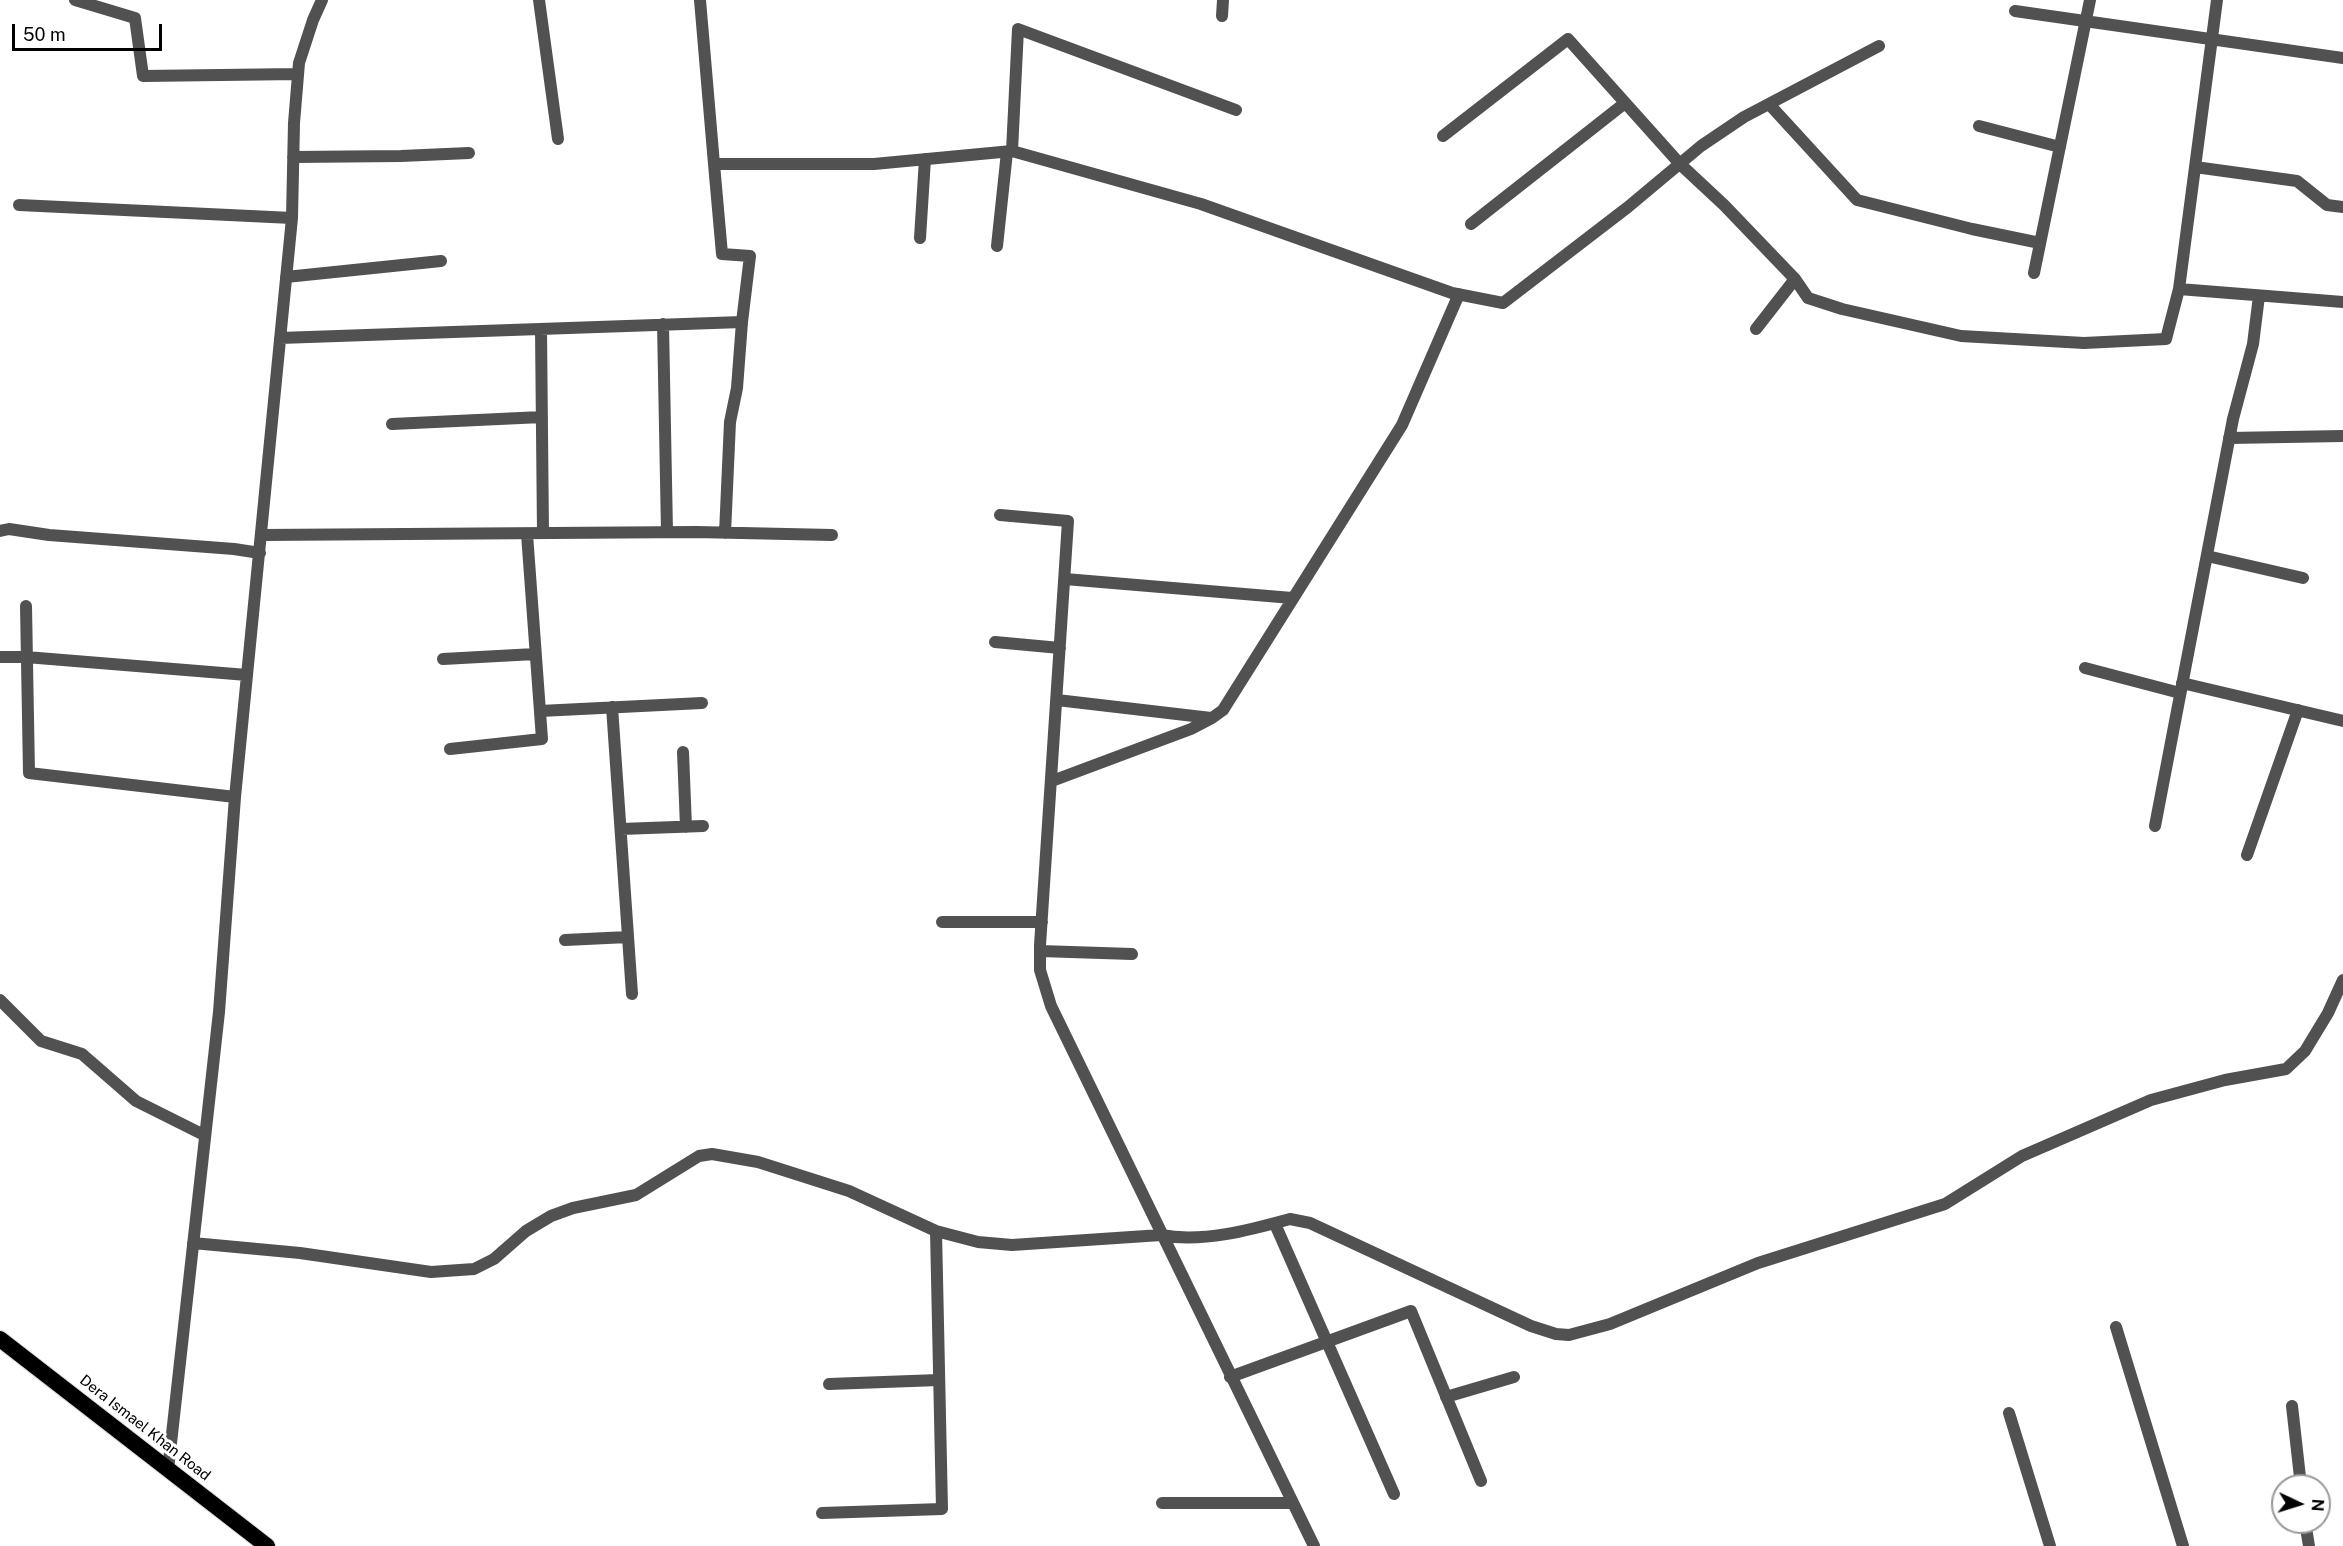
<!DOCTYPE html>
<html>
<head>
<meta charset="utf-8">
<style>
	body { margin:0 }
	#map { position:relative; width:2343px; height:1546px; overflow:hidden; background:#fff; font-family:"Public Sans",sans-serif }
	canvas { display:block }
	.north { position:absolute; left:2271px; top:1474px; width:60px; height:60px; box-sizing:border-box; background:#fff; border:2px solid #999; border-radius:50%; rotate:94deg; font-size:16px; font-weight:700; line-height:24px; text-align:center; color:#000 }
	.north::after { content:''; display:block; margin:auto; width:21px; height:27px; background:#000; clip-path:polygon(50% 0,100% 100%,50% 72%,0 100%) }
	.scale { position:absolute; left:12px; top:24px; width:150px; height:27px; box-sizing:border-box; border:3px solid #000; border-top:0; padding-left:8px; font-size:18px; line-height:21px; white-space:nowrap; color:#000; -webkit-text-stroke:4px #fff; paint-order:stroke }
</style>
</head>
<body>
<div id="map">
<canvas width="2343" height="1546"></canvas>
<div class="north">N</div>
<div class="scale">50 m</div>
</div>
<script>
const g = document.querySelector('canvas').getContext('2d');
g.lineJoin = 'round';
function strokePath(path, color, width, dash) {
  g.strokeStyle = color;
  g.lineWidth = width;
  g.lineCap = dash ? 'butt' : 'round';
  g.setLineDash(dash || []);
  g.stroke(path);
}
function drawText(font, color, halo, rows, align = 'center') {
  g.font = font + ' "Public Sans",sans-serif';
  g.lineWidth = 6;
  g.setLineDash([]);
  g.textBaseline = 'middle';
  g.strokeStyle = halo;
  g.fillStyle = color;
  for (const [text, x, y, turn = 0] of rows) {
    g.save();
    g.translate(x, y);
    g.rotate((+turn || 0) * Math.PI / 180);
    g.textAlign = isNaN(turn) ? turn : align;
    if (halo) g.strokeText(text, 0, 0);
    g.fillText(text, 0, 0);
    g.restore();
  }
}
const minor = new Path2D(`
	M75,0L135,18L143,76L298,74
	M539,0L558,139
	M700,0L714,164H874L1012,151L1201,204L1452,293L1503,303L1628,207L1701,146L1744,117L1879,46
	M2015,11L2343,58
	M1222,16L1223,0
	M1769,104L1857,200L1972,229L2040,243
	M1979,126L2060,147
	M1443,136L1568,39L1680,164L1724,205L1795,279L1808,298L1842,309L1961,336L2084,343L2166,339L2179,289L2217,0
	M1012,151L1018,29L1236,110
	M293,157L401,156L469,153
	M714,164L722,254L750,256L742,322
	M2195,167L2297,181L2327,205L2343,207
	M19,205L292,218
	M1471,224L1625,103
	M920,238L925,159
	M997,246L1007,152
	M2034,273L2090,0
	M286,277L441,261
	M2179,289L2343,302
	M663,324L667,532
	M541,329L543,533
	M1756,329L1795,279
	M280,338L742,322L737,388L730,422L725,533
	M392,424L542,417
	M2229,438L2343,436
	M1000,515L1068,521L1040,945V970L1051,1006L1314,1546
	M0,531L9,529L49,535L234,549L260,553
	M262,535L696,532L832,535
	M2207,556L2303,578
	M1065,579L1292,598
	M26,606L29,773L235,797
	M995,642L1060,648
	M0,657H26L247,675
	M443,659L535,654
	M2085,668L2180,693
	M2182,683L2343,721
	M1057,700L1211,718
	M612,707L632,994
	M540,711L702,703
	M450,749L542,739L527,534
	M683,752L686,827
	M1052,781L1191,729L1212,718L1223,710L1402,425L1459,294
	M2155,826L2233,419L2253,344L2259,296
	M621,829L703,826
	M2247,855L2298,710
	M942,922H1042
	M565,940L628,937
	M1040,951L1132,954
	M0,1000L41,1041L82,1054L136,1101L204,1135
	M1275,1224L1394,1494
	M193,1243L300,1253L431,1272L474,1269L494,1259L526,1231L551,1216L573,1208L636,1195L699,1156L712,1154L758,1162L849,1191L936,1231L978,1242L1012,1245L1161,1235C1202,1243 1250,1230 1290,1219L1310,1223L1531,1326L1556,1334L1569,1335L1610,1324L1758,1263L1945,1204L2022,1156L2151,1100L2225,1080L2286,1069L2305,1051L2328,1013L2343,980
	M2116,1327L2183,1546
	M1230,1377L1411,1311L1481,1481
	M829,1384L939,1380
	M1446,1397L1514,1377
	M2292,1406L2301,1486
	M2009,1413L2050,1546
	M168,1470L219,1012L235,797L292,218L294,123L299,63L313,20L322,0
	M1162,1503H1293
	M822,1513L942,1509L936,1231
	M2305,1522L2309,1546`);
const trunk = new Path2D(`
	M0,1339L267,1546`);
const streetNames = [
	["Dera Ismael Khan Road",145,1428,38]
];
strokePath(trunk, '#dbdbdb', 18);
strokePath(minor, '#515151', 12);
strokePath(trunk, '#000', 16);
drawText('15px', '#000', '#fff', streetNames);
</script>
</body>
</html>
